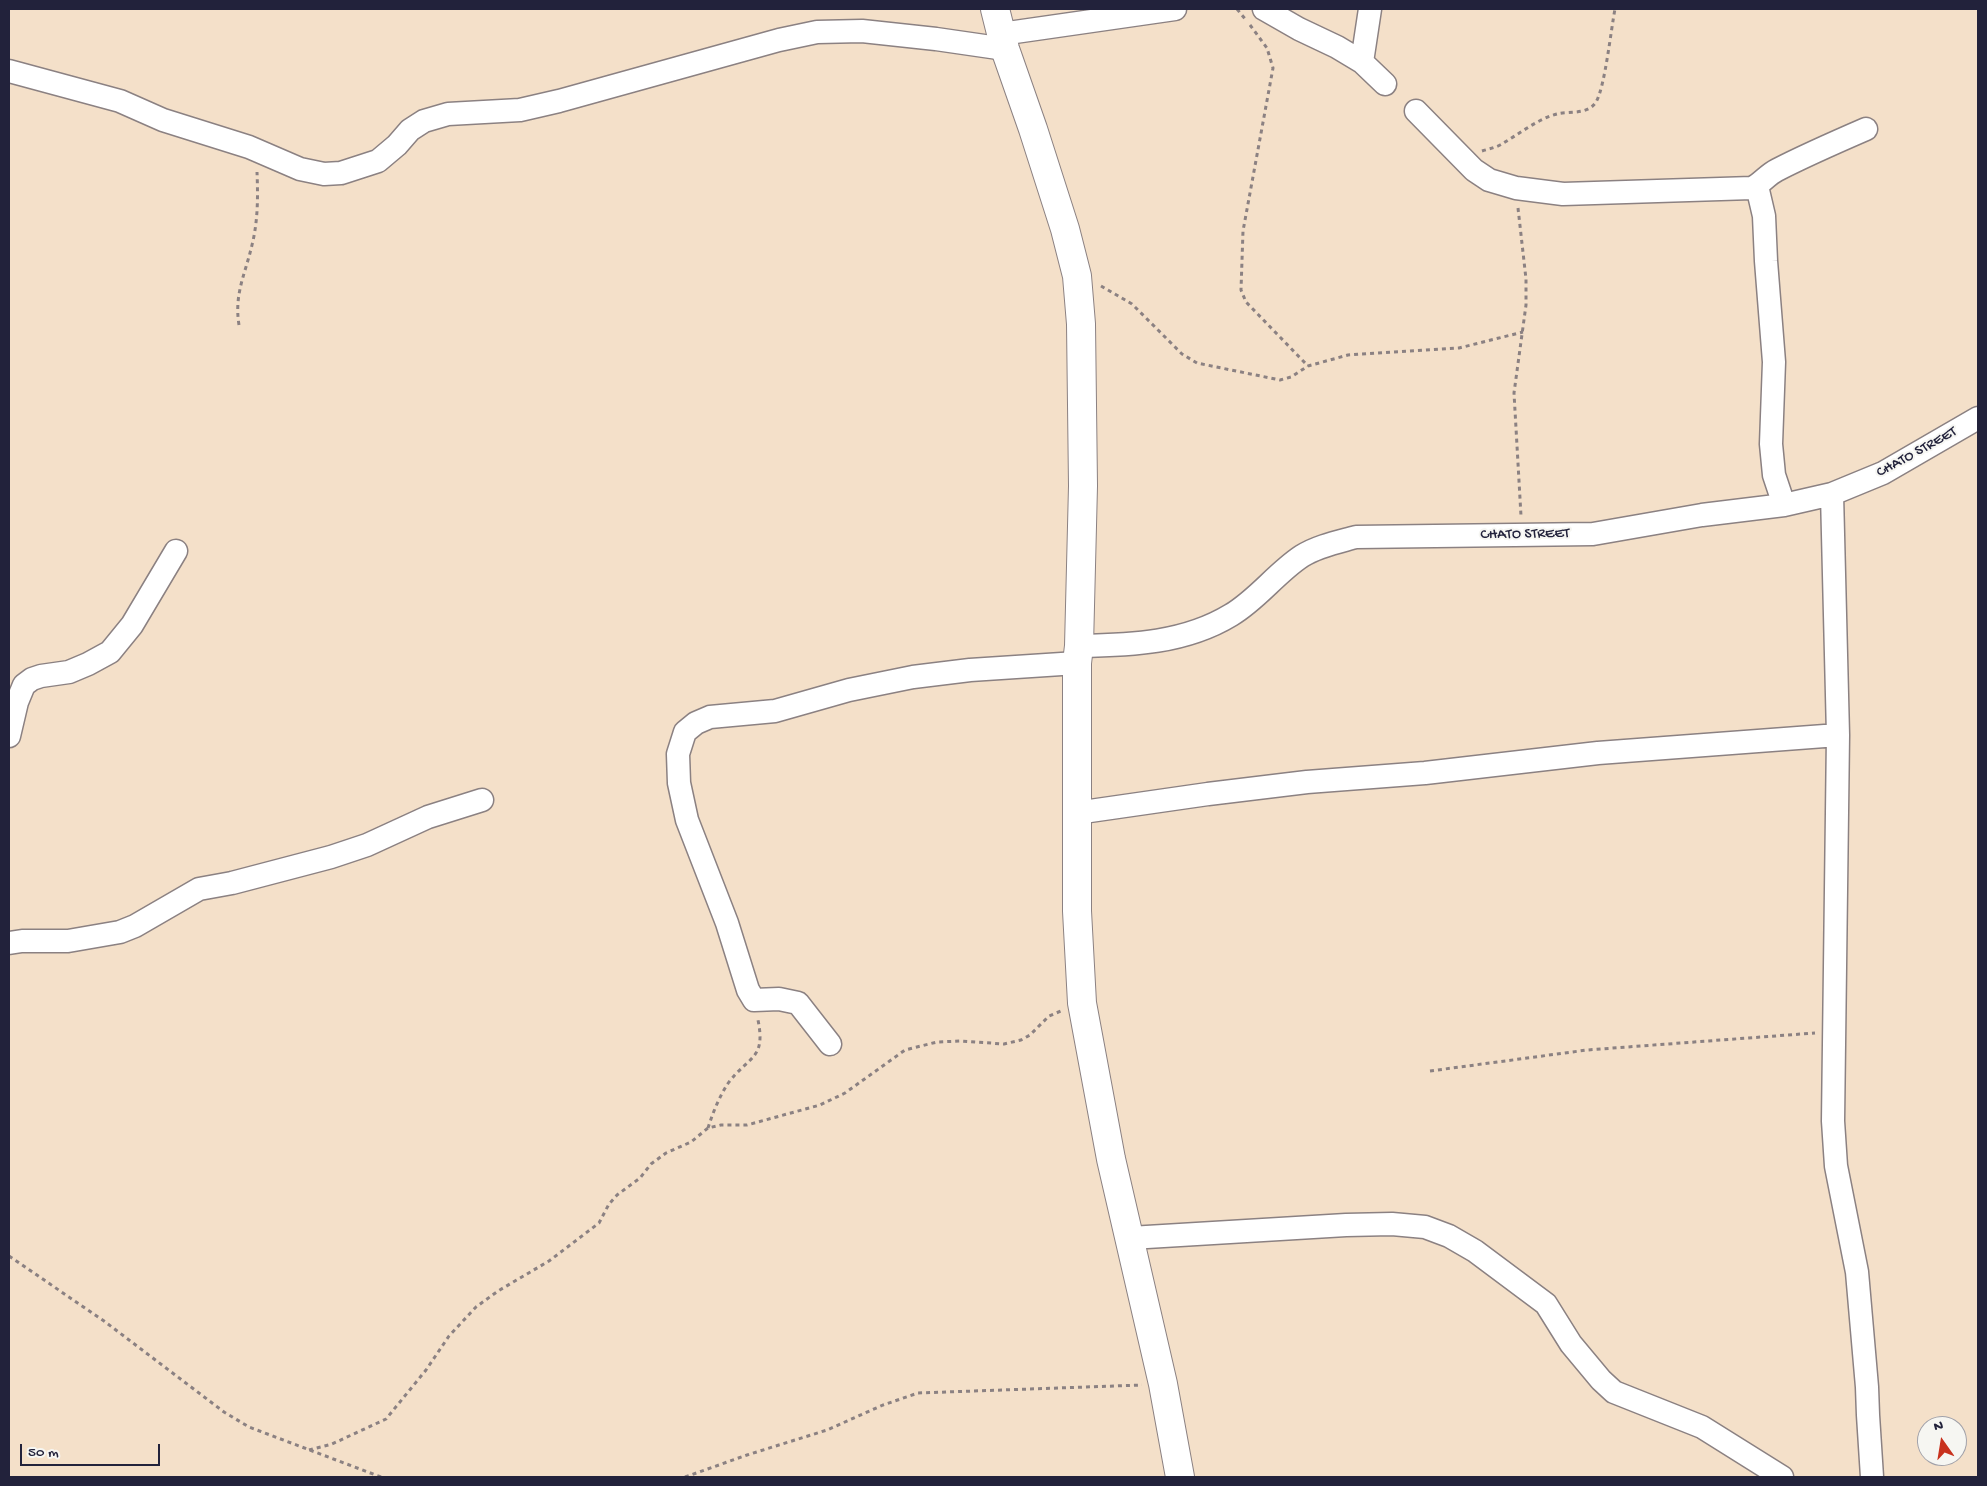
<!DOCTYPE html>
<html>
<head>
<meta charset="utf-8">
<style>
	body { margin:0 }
	#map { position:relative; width:1987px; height:1486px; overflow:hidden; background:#f4e0c9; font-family:"Gochi Hand",sans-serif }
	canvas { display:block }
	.frame { position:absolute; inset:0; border:10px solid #22223b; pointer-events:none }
	.north { position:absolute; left:1917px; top:1416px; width:50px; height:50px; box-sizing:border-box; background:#f6f6f2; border:1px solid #a1a1a9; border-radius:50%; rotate:347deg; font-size:14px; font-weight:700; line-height:20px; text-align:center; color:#22223b }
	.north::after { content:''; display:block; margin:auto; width:18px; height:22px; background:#c8321e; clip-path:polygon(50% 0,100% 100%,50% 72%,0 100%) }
	.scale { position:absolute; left:20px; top:1444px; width:140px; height:22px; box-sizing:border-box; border:2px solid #22223b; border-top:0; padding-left:6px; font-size:15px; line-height:18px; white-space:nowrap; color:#22223b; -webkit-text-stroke:4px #f6f6f2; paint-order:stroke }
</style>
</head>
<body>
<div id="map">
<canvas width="1987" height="1486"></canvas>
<div class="frame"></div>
<div class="north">N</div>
<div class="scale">50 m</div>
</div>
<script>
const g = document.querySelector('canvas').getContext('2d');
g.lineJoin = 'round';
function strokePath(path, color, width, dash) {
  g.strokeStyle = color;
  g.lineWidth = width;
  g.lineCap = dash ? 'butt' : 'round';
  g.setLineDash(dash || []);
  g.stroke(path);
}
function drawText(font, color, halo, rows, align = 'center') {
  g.font = font + ' "Gochi Hand",sans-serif';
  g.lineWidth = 4;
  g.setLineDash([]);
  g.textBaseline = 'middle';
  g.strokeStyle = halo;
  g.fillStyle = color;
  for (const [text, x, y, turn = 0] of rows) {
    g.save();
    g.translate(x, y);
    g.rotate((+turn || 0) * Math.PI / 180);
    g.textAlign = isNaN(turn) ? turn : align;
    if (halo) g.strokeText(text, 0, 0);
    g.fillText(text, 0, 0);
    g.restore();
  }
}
const path = new Path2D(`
	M1237,9L1246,20
	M1250,25L1267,48L1273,68L1243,231L1241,290L1246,302L1308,366
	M1482,151C1488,149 1494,148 1500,145C1518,135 1537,119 1557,114C1569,111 1588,115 1596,102C1605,87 1611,29 1615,9
	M1518,208L1526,279V305L1514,393L1521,516
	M1101,286L1132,304L1182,354L1197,363L1280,380L1291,377L1308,366L1348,355L1459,348L1523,332
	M239,325C234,294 245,275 252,245C258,221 258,197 257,172
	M1430,1071L1587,1050L1815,1033
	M708,1128C713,1112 720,1095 729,1082C749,1056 766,1059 758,1020
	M9,1256L104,1321L224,1412L249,1427L381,1477
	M309,1450L332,1444L386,1419L426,1370L449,1336L476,1307L498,1291L549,1261L578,1239L599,1223L609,1204L617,1195L640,1178L651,1164L666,1153L691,1142L708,1128L721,1125H747L820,1105L845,1093L905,1050L937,1042L961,1041L1004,1044L1021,1040L1030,1035L1049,1016L1061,1011
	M685,1477L747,1455L827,1430L883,1405L918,1393L1142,1385`);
const street = new Path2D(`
	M1264,9L1299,29L1337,47L1362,62L1385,84
	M1001,34L1175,9
	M1362,62L1370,9
	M9,71L120,101L163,120L249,147L300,169L324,174L341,173L378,161L397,145L410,130L424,121L448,114L520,110L559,101L779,40L817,32L862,31L936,39L1005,49
	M1416,111L1474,170L1489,180L1516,188L1563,194L1752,188C1761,184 1767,175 1777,170C1806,155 1836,142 1866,129
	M1757,186L1764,216L1766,261L1774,362L1771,444L1774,475L1784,505
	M1832,494L1838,735L1833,1121L1836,1166L1857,1272L1867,1387L1868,1415L1872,1477
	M1079,646C1132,645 1185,643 1231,615C1258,599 1276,573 1302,556C1318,546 1338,542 1356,537L1593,534L1702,515L1784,505L1832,494L1883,473L1978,418
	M9,736L17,702L24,685L32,679L41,676L69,672L88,664L110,652L132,625L176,551
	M1076,813L1208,794L1307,782L1425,773L1598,753L1838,735
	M9,943L22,941H68L120,932L135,926L199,889L232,883L331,857L367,845L428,817L482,800
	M830,1044L798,1003L779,999L754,1000L748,990L727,923L687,820L679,783L678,754L685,732L696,723L710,717L775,711L849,690L913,677L970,670L1077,663
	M1130,1238L1346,1225L1392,1224L1425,1227L1449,1236L1475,1251L1546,1304L1571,1344L1601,1380L1614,1392L1702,1427L1782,1477`);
const secondary = new Path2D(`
	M995,9L1005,49L1033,129L1065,229L1077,276L1081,324L1083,486L1079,646L1077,663V911L1082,1003L1111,1159L1163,1384L1180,1477`);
const streetNames = [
	["CHATO STREET",1917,453,-29],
	["CHATO STREET",1525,535,-1]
];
strokePath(street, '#8b8182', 25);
strokePath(secondary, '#8b8182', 30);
strokePath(path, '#8b8182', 3, [4, 4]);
strokePath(street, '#fff', 22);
strokePath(secondary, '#fff', 28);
drawText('15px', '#22223b', '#f6f6f2', streetNames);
</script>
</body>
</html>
